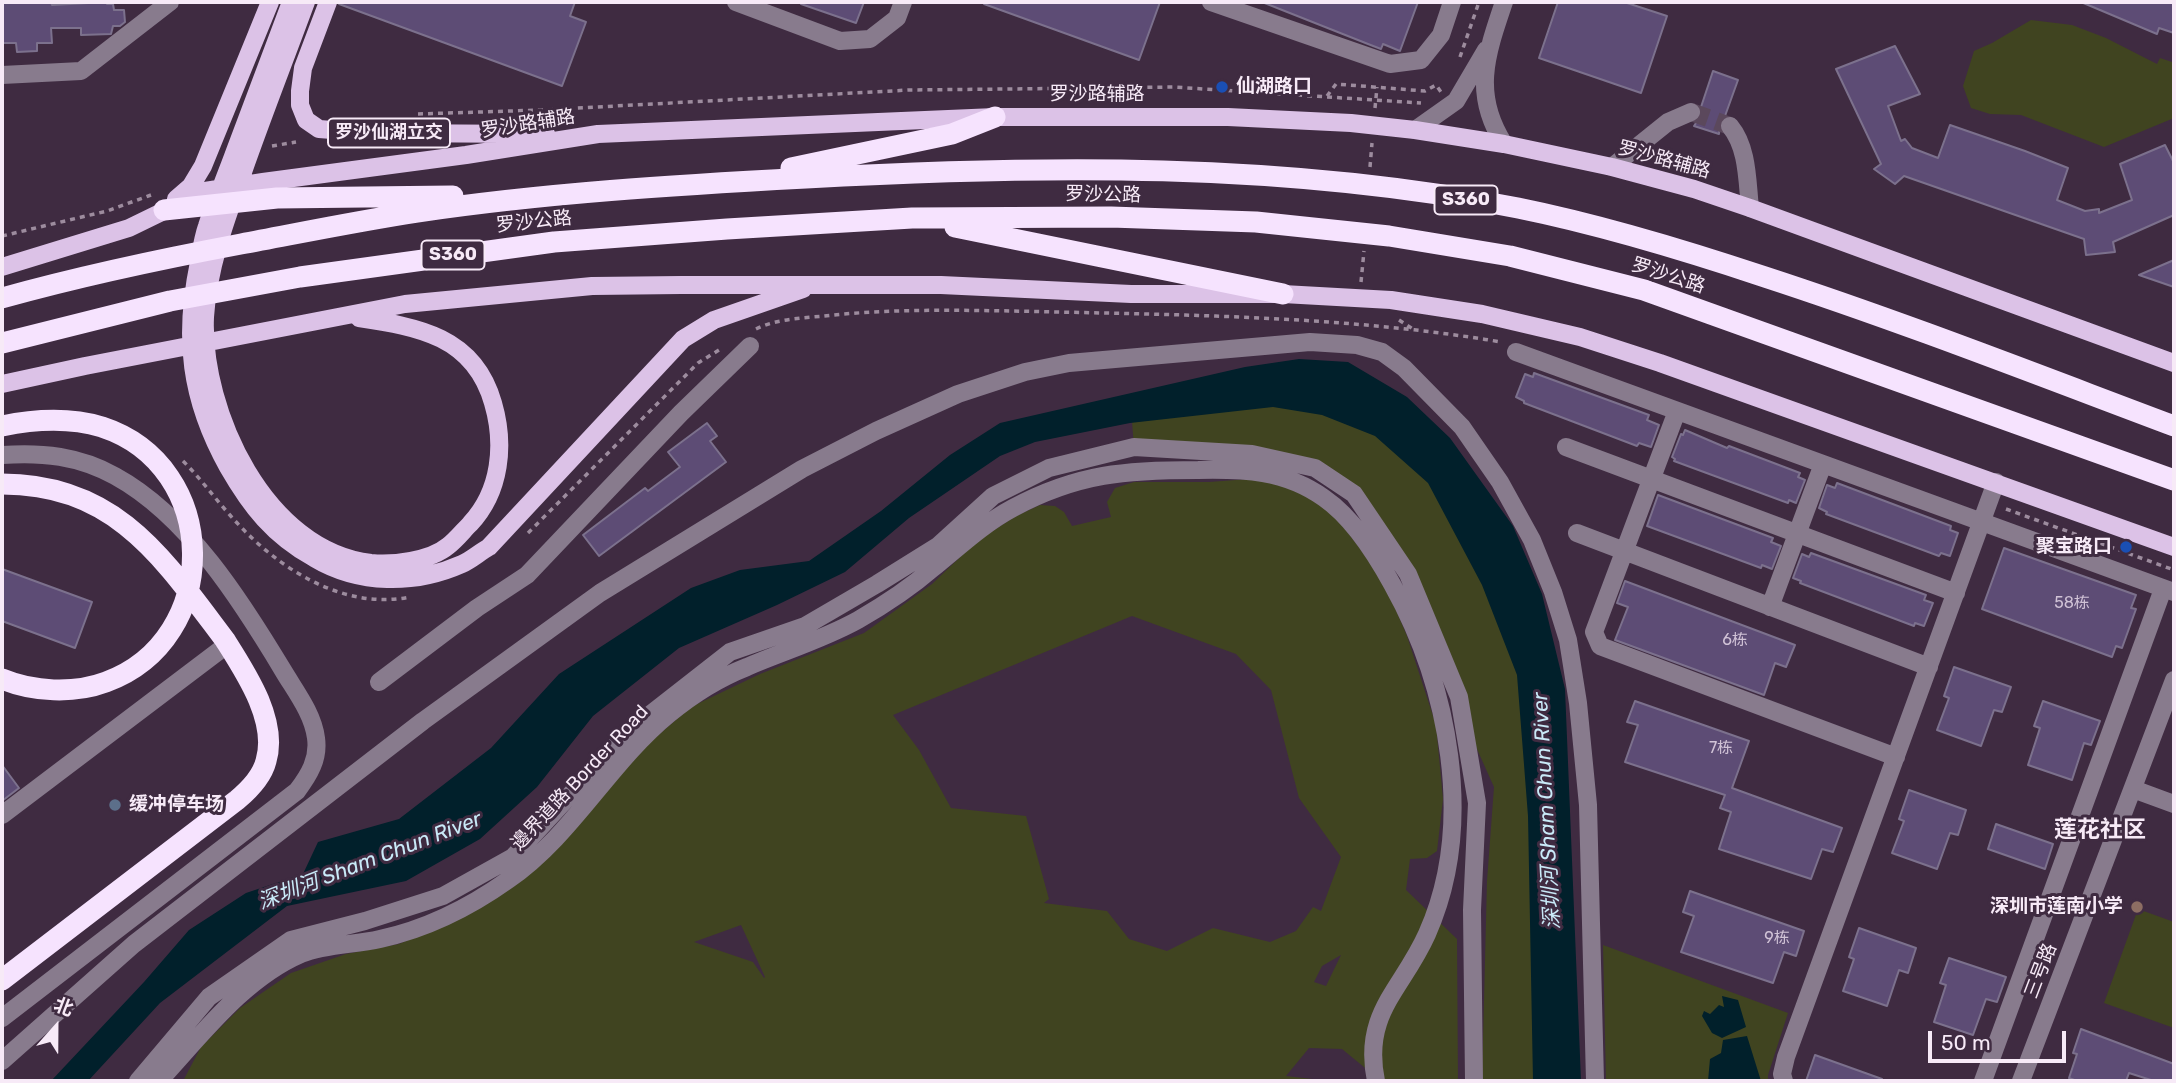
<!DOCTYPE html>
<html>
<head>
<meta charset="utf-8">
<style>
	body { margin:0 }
	#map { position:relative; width:2176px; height:1083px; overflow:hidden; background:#3f2b41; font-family:Rubik,"Noto Sans SC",sans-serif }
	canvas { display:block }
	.frame { position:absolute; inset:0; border:4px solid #f7eaf7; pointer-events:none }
	.north { position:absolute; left:21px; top:992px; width:70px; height:70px; -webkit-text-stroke:5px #3f2b41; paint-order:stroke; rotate:21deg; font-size:19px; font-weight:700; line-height:28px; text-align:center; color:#f7eaf7 }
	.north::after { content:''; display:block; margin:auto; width:24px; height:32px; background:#f7eaf7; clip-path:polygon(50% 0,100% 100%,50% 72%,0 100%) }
	.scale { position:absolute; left:1928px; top:1031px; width:138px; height:32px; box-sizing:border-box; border:4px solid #f7eaf7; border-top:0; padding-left:9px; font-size:21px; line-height:24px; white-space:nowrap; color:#f7eaf7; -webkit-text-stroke:5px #3f2b41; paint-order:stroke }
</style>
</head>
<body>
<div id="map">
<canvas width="2176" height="1083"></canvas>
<div class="frame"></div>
<div class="north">北</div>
<div class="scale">50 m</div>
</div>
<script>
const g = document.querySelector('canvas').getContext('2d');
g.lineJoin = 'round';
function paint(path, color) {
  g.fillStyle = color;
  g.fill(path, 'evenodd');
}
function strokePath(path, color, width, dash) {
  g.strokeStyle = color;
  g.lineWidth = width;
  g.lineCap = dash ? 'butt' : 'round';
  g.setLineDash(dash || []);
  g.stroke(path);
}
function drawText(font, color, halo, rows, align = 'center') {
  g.font = font + ' Rubik,"Noto Sans SC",sans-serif';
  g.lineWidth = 6;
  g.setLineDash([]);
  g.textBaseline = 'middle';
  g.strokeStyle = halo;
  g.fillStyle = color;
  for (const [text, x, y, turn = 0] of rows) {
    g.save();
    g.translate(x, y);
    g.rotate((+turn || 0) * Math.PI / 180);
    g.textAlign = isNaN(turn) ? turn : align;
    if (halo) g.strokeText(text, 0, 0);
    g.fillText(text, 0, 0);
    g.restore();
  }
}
const green = new Path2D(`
	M2031,20L2072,25L2106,38L2157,64L2160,58L2172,62L2174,66V118L2104,147L2021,115L1990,114L1971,108L1963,86L1974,51L1992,43Z
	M1365,393L1449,471L1540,667L1556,1081H1482L1487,881L1494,787L1463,718L1408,574L1346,489L1300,465L1134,447L1131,409Z
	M1263,478L1309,496L1336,517L1382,577L1407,636L1436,725L1443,799L1437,851L1427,858L1410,859L1406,890L1457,939L1458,1081H1381L1342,1049L1309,1048L1286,1076L1330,1081H183L201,1047L240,1008L291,973L346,954L399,944L476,909L643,748L691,707L760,674L864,633L932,584L977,541L1016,516L1040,505L1055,506L1064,512L1072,526L1111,517L1107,502L1115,488L1134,482H1209ZM1132,616L1236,654L1271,690L1299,798L1341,857L1321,911L1313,907L1296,931L1270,942L1213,928L1167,951L1129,939L1107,911L1044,903L1049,899L1026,816L951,808L919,750L893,715ZM741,925L765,977L764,978L753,962L694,942ZM1341,955L1326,986L1314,982L1322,966Z
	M2138,909L2174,922V1028L2104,1003Z
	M1603,945L1788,1013L1768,1075V1081H1606Z`);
const water = new Path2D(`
	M1299,359L1348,362L1407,397L1450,438L1513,526L1542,594L1565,689L1581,1081H1533L1528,816L1517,675L1482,585L1428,483L1375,436L1322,415L1273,407L1130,423L1035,442L1000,456L909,518L845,572L777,605L679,648L593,716L537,787L480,839L406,881L287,906L160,1003L88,1081H51L144,982L189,930L246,893L303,874L318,842L399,819L491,748L559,674L691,588L740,570L809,561L881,511L950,455L1000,423L1245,367Z
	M1722,996L1738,1000L1746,1027L1722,1038L1712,1033L1702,1016L1704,1011L1710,1014L1719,1005L1724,1007Z
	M1747,1036L1761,1081H1708L1710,1059L1721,1053L1723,1040Z`);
const building = new Path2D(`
	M2,2H51L52,5L107,2V4H113L114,10H124L125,22L120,26H113L111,34L81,35V28H51L52,43H37V51L17,52L16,43H2Z
	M339,2H575L570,16L586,22L562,86L339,4Z
	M802,2H864L856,23L801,4Z
	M984,2H1160L1139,60L984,4Z
	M1262,2H1418L1400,51L1383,44L1381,49L1368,44Z
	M1558,2H1624L1667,16L1641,93L1539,58Z
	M2081,2H2174V33L2159,28L2157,34Z
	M1895,46L1920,94L1888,106L1901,141L1905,139L1912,148L1938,158L1950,125L2025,151L2068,168L2057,200L2085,211L2099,209V213L2132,200L2120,164L2165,145L2174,163V215L2113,242L2115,252L2086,255L2084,239L1904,176L1895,184L1874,169L1881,164L1836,69Z
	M1713,71L1738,80L1725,116L1720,122L1719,134L1694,126L1702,114L1701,107Z
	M2174,260V287L2139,275Z
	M1534,373L1649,415L1647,420L1659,425L1651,447L1639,443L1637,446L1524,403V401L1516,397L1525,374L1533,377Z
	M707,423L717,436L710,441L726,462L599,556L583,535L645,488L648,491L680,467L668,452Z
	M1685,430L1727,448L1729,446L1800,473L1798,477L1805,480L1796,503L1789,500L1788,503L1674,461L1675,459L1672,457L1681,434L1683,435Z
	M1837,483L1951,526L1950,530L1958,533L1950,556L1941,553L1939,556L1826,514L1827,512L1819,508L1827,485L1835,488Z
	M1658,495L1773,538L1771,542L1781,546L1772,569L1762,565L1761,568L1647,526Z
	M2004,548L2136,595L2131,608L2136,609L2122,648L2116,646L2112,657L1982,609Z
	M1811,553L1926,595L1924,600L1933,603L1924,626L1915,623L1914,626L1800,583L1801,581L1793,578L1802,554L1809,557Z
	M2,569L92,602L75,648L2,621Z
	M1625,581L1795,645L1786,667L1775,663L1764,695L1615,640L1628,607L1617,603Z
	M1954,667L2011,687L2002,712L1994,710L1981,746L1937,730L1949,698L1944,696Z
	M1635,701L1749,741L1732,788L1842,828L1833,852L1822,849L1811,879L1719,849L1731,812L1720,808L1725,795L1625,762L1638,725L1627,722Z
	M2043,701L2100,721L2091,745L2084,743L2072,780L2028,765L2040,728L2034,726Z
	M2,765L19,788L2,801Z
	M1909,790L1966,810L1958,835L1950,833L1937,869L1892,853L1904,821L1899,819Z
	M1996,824L2053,844L2045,869L1988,849Z
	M1690,891L1804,931L1796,956L1784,952L1773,983L1681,952L1694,916L1683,912Z
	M1859,928L1916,948L1908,973L1899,970L1887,1006L1843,991L1854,959L1849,957Z
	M1949,958L2006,977L1997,1002L1986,999L1973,1035L1934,1022L1946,985L1940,983Z
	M2081,1029L2174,1064V1081H2154L2129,1073L2126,1081H2077L2069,1078L2077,1054L2073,1053Z
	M1815,1055L1882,1079V1081H1806Z`);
const minorTunnel = new Path2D(`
	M1691,112L1730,126`);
const path = new Path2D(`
	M1460,57L1479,2
	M1327,96L1336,84L1425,91L1436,85L1441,92
	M1375,108L1377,87
	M418,114L542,110L909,90L1009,89L1173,87L1421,103
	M272,146L296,142
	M1370,167L1372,143
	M2,236L107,211L151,195
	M1361,282L1364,251
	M1399,320L1413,329
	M756,329C776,319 802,318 824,316C887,309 951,310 1014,311C1177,315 1341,315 1501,342
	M183,461C200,478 213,496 229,514C273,565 340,611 410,597
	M2006,509L2174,570
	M528,533L698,363L719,350`);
const minor = new Path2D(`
	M736,2L840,41L870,39L897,18L903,2
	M1211,2L1390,64L1421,60L1441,35L1452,2
	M1504,2C1486,55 1472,94 1504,144
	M2,75L81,71L170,2
	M1730,126C1748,148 1747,180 1750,208
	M1415,130L1456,101L1486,50
	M1612,167L1668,122L1691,112
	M1516,352L2174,592
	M1677,411L1594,632L1600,646L1896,757
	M1566,447L1956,593
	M2,455C42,452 79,456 115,476C188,516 242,602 284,672C296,692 313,714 316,738C319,759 309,775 297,791L2,1018
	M1577,533L1929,667
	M1770,607L1823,464
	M379,682L477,608L527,575L681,413L750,346
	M2133,789L2174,804
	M2,815L228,644
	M2,1061L134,944L423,721L600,593L802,469L876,431L958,394L1025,372L1069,363L1310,342L1357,345L1382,352L1404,368L1462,427L1500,482L1532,540L1553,592L1568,640L1578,703L1588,805L1595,1081
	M138,1081L209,997L291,940L365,921L443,896L513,857L629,731L730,652L805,626L877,584L938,546L993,496L1049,468L1134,447L1252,454L1315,468L1354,494L1408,574L1459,697L1477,803L1472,910L1474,1081
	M159,1081C201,1036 243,979 301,954C326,944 354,945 380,939C426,929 470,907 508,880C572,836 609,763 669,714C692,695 719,678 747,667C784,651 822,640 858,620C884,605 910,588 933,568C959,547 983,524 1013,508C1078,473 1127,470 1198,470C1243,469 1285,470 1324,498C1353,518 1375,553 1392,584C1449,686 1476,824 1427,934C1402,990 1362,1013 1376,1081
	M1784,1081L1782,1074L1786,1057L1996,482
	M1983,1081L2163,589
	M2021,1081L2174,680`);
const major = new Path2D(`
	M291,2C272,52 254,101 235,151C226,176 215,201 207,226C203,237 201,250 199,262C183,338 190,399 228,467C251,507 273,535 314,558C359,585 415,585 462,564C471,560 480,552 489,547L683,339L714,320L803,289
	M306,2C285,59 263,115 243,172C226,219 208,267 205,317C201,412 266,551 371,563C393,565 430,561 448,546C456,540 463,531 470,524C501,491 505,444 493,403C474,336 418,327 359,318
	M328,2L303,68L300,91V105L306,120L319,129L372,133L546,134
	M176,199L191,186L203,166L270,2
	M2,267L129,228L205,191L263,182L466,155L598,134L995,117H1228L1351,123L1415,130L1504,144L1612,167L1694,189L1750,208L2174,363
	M2,384L85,366L405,304L592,286L681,285H941L1131,294H1283L1391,300L1482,314L1580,337L1660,363L2174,547`);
const highway = new Path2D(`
	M791,168L952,134L995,117
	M164,210L277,198L453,196
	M955,227L1283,294
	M2,298C81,276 161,259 241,244C300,233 358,221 417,212C545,193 676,185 806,178C1042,165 1285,162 1518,208C1602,225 1684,250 1765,277C1903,322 2038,375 2174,426
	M2,343L170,301L300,277L554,242L727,229L912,218L1111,217L1256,222L1389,236L1510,256L1644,290L2174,480
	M2,426C36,419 69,417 102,427C221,466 223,639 106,682C74,694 33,692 2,679
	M2,484C116,484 163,558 225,640C246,673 278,721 266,761C262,777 249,790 237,800L2,980`);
const markers = [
	[1222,87,7,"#1a4fb4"],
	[2126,547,7,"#1a4fb4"],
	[115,805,7,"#5c6f8a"],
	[2137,907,7,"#8d6e63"]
];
const numberNames = [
	["58栋",2072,603],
	["6栋",1735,640],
	["7栋",1721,748],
	["9栋",1777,938]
];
const shields = [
	[389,133,122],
	[1466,200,63],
	[453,255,63]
];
const shieldNames = [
	["罗沙仙湖立交",389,133],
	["S360",1466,200],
	["S360",453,255]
];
const poiNames = [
	["仙湖路口",1236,87],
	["聚宝路口",2112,547,"right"],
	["缓冲停车场",129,805],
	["深圳市莲南小学",2123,907,"right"]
];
const streetNames = [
	["罗沙路辅路",1097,95],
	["罗沙路辅路",528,124,-9],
	["罗沙路辅路",1664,160,15],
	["罗沙公路",1103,195,1],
	["罗沙公路",534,222,-6],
	["罗沙公路",1668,276,18],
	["邊界道路 Border Road",580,778,-47],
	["三号路",2041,971,-69]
];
const waterNames = [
	["深圳河 Sham Chun River",1547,811,-93],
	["深圳河 Sham Chun River",370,861,-21]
];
const quarterNames = [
	["莲花社区",2100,830]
];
paint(green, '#404420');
paint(water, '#01202b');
paint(building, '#5d4c75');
strokePath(building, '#7c718d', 2);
strokePath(minorTunnel, '#5b485c', 18, [18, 9]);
strokePath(path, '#9d8c9e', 3.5, [5, 5]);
strokePath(minor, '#887b8d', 18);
strokePath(major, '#dcc2e7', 18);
strokePath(highway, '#f6e3fe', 21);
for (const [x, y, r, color] of markers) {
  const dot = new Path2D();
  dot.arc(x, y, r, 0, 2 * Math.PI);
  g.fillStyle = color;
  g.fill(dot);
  strokePath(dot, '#3f2b41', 2.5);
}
drawText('16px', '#d0c2d6', null, numberNames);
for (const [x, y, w] of shields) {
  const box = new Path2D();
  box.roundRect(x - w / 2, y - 14.5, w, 29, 5);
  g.fillStyle = '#3f2b41';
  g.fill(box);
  strokePath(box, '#f7eaf7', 2);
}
drawText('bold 18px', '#f7eaf7', null, shieldNames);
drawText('bold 19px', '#f7eaf7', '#3f2b41', poiNames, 'left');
drawText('19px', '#f7eaf7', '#3f2b41', streetNames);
drawText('italic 21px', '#c9eaf8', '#3f2b41', waterNames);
drawText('bold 23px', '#f7eaf7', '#3f2b41', quarterNames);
</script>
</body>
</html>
